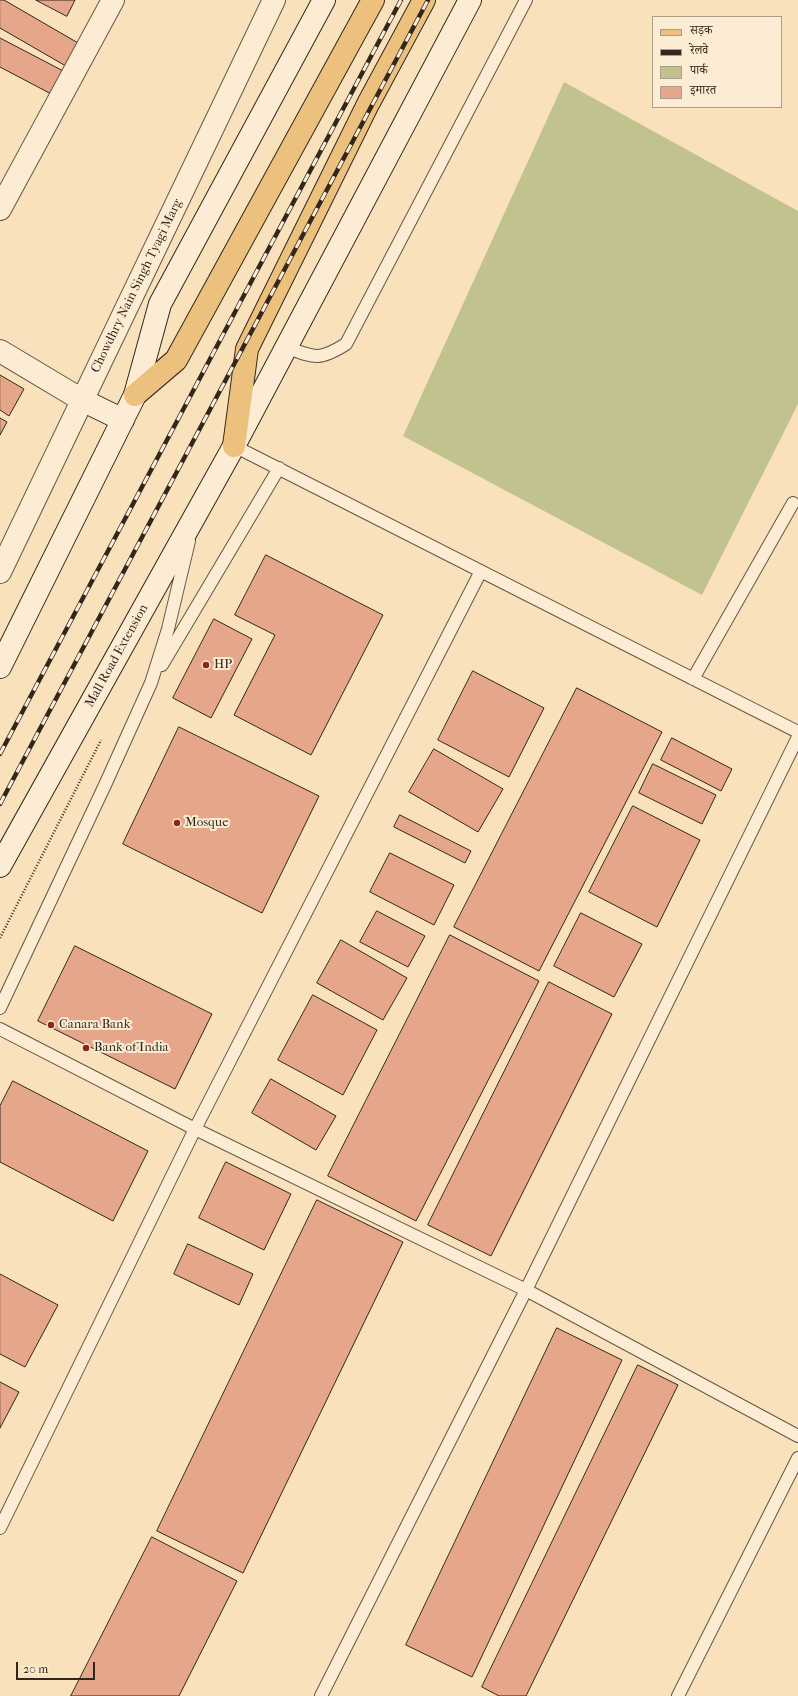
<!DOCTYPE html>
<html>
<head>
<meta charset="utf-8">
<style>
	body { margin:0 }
	#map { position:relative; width:798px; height:1696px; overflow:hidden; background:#f9e2bb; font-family:"IM FELL French Canon","Noto Serif Devanagari",serif }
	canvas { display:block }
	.legend { position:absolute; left:652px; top:16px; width:130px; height:92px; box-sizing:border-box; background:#fbecd3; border:1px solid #ab9d8a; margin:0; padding:5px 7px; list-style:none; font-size:12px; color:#32271c }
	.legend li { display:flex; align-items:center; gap:8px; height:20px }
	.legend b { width:20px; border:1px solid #ab9d8a }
	.scale { position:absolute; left:16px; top:1662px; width:79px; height:18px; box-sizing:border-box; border:2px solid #32271c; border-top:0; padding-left:5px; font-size:12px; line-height:14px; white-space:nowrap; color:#32271c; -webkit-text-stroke:3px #fbecd3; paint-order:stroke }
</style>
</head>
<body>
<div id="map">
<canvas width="798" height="1696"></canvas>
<ul class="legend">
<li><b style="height:5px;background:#ecc17e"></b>सड़क</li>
<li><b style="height:5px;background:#32271c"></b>रेलवे</li>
<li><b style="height:11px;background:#c1c28d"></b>पार्क</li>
<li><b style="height:11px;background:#e5a689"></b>इमारत</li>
</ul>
<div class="scale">20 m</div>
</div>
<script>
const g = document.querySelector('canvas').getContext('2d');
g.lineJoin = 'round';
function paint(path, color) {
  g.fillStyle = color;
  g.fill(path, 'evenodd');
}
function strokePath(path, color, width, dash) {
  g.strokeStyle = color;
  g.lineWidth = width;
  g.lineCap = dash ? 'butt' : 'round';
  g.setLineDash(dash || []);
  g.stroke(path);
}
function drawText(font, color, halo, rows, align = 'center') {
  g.font = font + ' "IM FELL French Canon",serif';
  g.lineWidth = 4;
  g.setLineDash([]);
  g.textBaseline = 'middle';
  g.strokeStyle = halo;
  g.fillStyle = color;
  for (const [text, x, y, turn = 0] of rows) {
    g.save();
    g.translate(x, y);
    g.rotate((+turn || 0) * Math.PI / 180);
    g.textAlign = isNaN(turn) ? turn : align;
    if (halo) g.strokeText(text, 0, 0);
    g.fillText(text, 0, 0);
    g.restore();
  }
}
const green = new Path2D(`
	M564,82L798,211V404L702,595L403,436Z`);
const building = new Path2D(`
	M0,0H4L85,47L71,69L0,28Z
	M36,0H75L67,16Z
	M0,38L69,74L57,97L0,67Z
	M0,375L24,389L9,416L0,410Z
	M0,418L7,422L0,435Z
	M266,555L383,615L311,755L234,715L275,635L235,615Z
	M214,619L252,639L211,718L173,698Z
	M473,671L544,708L509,777L438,740Z
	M577,688L662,732L539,971L454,927Z
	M179,727L319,796L262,913L123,844Z
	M672,738L732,769L721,791L661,760Z
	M434,749L503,789L478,832L409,792Z
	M653,764L716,795L702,824L639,793Z
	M633,806L700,840L657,927L589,892Z
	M400,815L471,851L465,863L394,827Z
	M390,853L454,885L434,925L370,892Z
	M377,911L425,936L408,967L360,942Z
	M581,913L642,944L614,997L554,966Z
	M450,935L539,981L416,1221L328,1176Z
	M341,940L407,978L383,1020L317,983Z
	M75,946L212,1014L175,1089L38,1021Z
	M549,982L612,1014L491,1256L428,1225Z
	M313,995L377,1030L343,1095L278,1060Z
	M271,1079L336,1116L316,1150L252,1113Z
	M13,1081L148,1151L113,1221L0,1162V1106Z
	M226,1162L291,1194L264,1250L199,1218Z
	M317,1200L403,1242L243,1573L157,1531Z
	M188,1244L253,1274L239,1305L174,1274Z
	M0,1274L58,1305L25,1367L0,1354Z
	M557,1328L622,1360L472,1677L406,1645Z
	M638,1365L678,1385L526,1696H499L482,1687Z
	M0,1382L19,1392L0,1428Z
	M152,1537L237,1581L179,1696H71Z`);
const path = new Path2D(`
	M0,938L101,740`);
const lane = new Path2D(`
	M286,347C315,358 319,361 346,344L526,0
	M234,446L798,732
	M162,665L279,468
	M693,679L793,503
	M0,1008L105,785L151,683L168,629L189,541
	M0,1029L195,1129L526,1290L798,1436
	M0,1528L195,1129L481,571
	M321,1696L526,1290L798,737
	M678,1696L798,1458`);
const street = new Path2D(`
	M0,209L113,0
	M0,351L82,400
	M0,572L274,0`);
const secondary = new Path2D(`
	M82,400L123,420
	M0,667L135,395L160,304L324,0
	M0,866L234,446L470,0`);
const primary = new Path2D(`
	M135,395L176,360L373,0
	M234,446L247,349L368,104L424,0`);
const rail = new Path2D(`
	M0,754L401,0
	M0,804L428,0`);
const markers = [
	[206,665,4,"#8f2418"],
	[177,823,4,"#8f2418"],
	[51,1025,4,"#8f2418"],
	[86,1048,4,"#8f2418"]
];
const streetNames = [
	["Chowdhry Nain Singh Tyagi Marg",137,286,-64],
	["Mall Road Extension",117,656,-61]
];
const poiNames = [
	["HP",214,665],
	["Mosque",185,823],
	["Canara Bank",59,1025],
	["Bank of India",94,1048]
];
paint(green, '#c1c28d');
paint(building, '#e5a689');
strokePath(building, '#32271c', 1);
strokePath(lane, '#645644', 14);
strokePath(street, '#645644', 24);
strokePath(secondary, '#32271c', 24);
strokePath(primary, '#32271c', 24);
strokePath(path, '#32271c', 2.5, [1, 2]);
strokePath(lane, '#fbecd3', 12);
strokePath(street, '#fbecd3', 22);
strokePath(secondary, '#fbecd3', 22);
strokePath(primary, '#ecc17e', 22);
strokePath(rail, '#32271c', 4.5);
strokePath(rail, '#fbecd3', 3, [9]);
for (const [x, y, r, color] of markers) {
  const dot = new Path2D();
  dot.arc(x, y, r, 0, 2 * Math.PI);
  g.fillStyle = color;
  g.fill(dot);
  strokePath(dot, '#fbecd3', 1.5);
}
drawText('13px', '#32271c', '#fbecd3', streetNames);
drawText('13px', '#32271c', '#fbecd3', poiNames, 'left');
</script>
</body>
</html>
